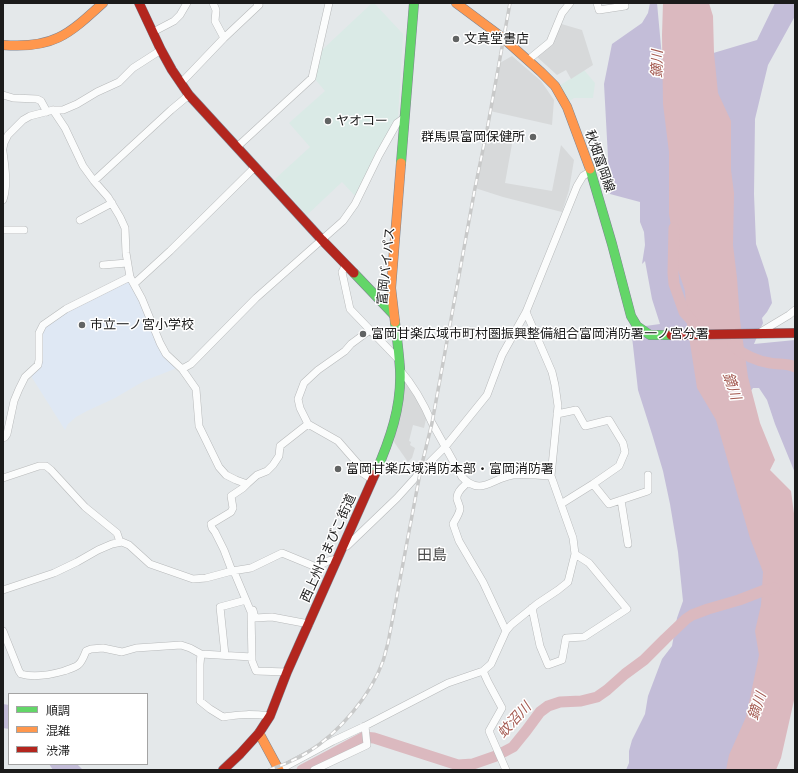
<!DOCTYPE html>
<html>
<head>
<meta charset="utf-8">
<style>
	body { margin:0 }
	#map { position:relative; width:798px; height:773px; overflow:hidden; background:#e4e8ea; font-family:"Exo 2","Noto Sans JP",sans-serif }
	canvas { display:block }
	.frame { position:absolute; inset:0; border:4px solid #1b1b1b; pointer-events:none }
	.legend { position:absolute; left:8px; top:693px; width:140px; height:72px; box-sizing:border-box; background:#fff; border:1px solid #a4a4a4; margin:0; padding:5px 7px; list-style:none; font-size:12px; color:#1b1b1b }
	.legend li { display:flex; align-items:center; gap:8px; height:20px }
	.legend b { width:20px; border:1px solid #a4a4a4 }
</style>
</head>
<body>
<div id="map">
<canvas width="798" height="773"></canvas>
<div class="frame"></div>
<ul class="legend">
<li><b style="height:5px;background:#63d668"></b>順調</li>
<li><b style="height:5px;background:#ff974d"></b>混雑</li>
<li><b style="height:5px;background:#b3261e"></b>渋滞</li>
</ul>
</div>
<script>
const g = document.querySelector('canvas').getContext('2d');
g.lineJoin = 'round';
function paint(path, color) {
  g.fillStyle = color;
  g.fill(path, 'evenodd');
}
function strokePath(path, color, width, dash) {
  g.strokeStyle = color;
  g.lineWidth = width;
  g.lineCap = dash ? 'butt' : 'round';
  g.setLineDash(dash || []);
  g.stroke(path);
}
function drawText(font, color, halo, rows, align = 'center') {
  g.font = font + ' "Exo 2","Noto Sans JP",sans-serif';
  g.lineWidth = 3;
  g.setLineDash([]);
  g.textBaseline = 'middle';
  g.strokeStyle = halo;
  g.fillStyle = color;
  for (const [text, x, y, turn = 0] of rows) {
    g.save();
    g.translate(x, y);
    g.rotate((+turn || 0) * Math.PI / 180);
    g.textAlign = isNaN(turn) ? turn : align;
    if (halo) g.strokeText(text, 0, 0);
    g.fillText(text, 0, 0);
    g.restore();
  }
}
const commercial = new Path2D(`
	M372,3H374L403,34L398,118L356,197L342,182L307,215L275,179L310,147L289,123L325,91L314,78L322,50Z
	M584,70L595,83L593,98H574L568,102L559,86Z`);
const education = new Path2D(`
	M126,282L131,283L177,368L144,381L115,398L87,411L76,417L68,424L65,430L31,376L42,364V333L46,326L68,310Z`);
const forest = new Path2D(`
	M650,3H657L663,68L757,40L775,3H795V16L768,65L755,119L754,194L756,244L768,279L772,303L767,312L762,318L763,323L754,344L795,340V473L775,424L767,400L759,388H753L750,392L748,396L783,518L741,770H626L629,763V751L632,740L645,714L648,696L662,659L672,646L677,618L683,601L678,552L670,504L663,471L652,434L638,390L631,328L660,324L652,299L645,261L642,264L645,245L644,232L640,222V202L610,194L604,84L612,44L642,23L648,13Z
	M3,704L9,705V729L3,728Z
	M49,764H77L83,770H53Z`);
const parking = new Path2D(`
	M558,23L582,30L593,65L571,79L566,70L557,75L536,56L550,42Z
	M512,56L541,81L554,100L552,125L490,111L498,64Z
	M487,130L514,133L505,183L552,191L561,145L574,160L569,190L562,212L503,197L475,188Z
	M405,378L427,415L424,428L413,425L409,441L411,442L410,445L415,448L412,458L408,462L394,442Z`);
const water = new Path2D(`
	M663,3H709L713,16L714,53L718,93L731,121V170L734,193L733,245L737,278L740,320L748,377L760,423L775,460L770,470L791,491L795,521V696L781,758L776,770H726L729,755L746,717L759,655L755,631L761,605L763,572L750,538L716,420L697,388L687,324L685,291L678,270L669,214V152L663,104L662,35Z`);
const river = new Path2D(`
	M674,228L673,273L674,284L684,312L692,321L695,326
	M733,346C744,355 756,361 770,363C779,365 786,363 795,367
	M302,770L364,737L374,738L458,765L473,764L496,756L513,747L526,731L540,712L548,706L560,702L581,701L597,697L607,690L625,674L644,660L665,639L686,619L692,615L708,609L739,600L765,590L774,588`);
const street = new Path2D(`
	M597,3L599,10L625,6L624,3
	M153,32L174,21L180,15L187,3
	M224,38L259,5L257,3
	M528,60L550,42L562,13L570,3
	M181,83L224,38L215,21L216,10L213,3
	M3,95L13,98L37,99L41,101L47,112
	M53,110L65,128L83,166L94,181L108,197L120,217L125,228L126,253L130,277L142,299L160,343L166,354L182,369L196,389L199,426L219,467L226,475L236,480L247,484L243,488L231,496L233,508L231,512L211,524L212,528L215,532L224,550L232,571L235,574L251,612L252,661L256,671L287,672
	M237,147L312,78L329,3
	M3,148L4,143L8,135L23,120L30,116L53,110H63L77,104L97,92L119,82L133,68L161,50
	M3,152C5,167 8,185 3,200
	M94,181L171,110L189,95
	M80,220L112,203
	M3,230H24
	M103,265L127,263
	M346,265L342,272L350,309L398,359
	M134,284L170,251L255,167
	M370,330L351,344L345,351L318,370L304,383L298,399L300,408L308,424L338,441L359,465L361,472L373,480
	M759,333L789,315L795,310
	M182,369L191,364L256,298L343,221L355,204L379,155L397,123L404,118
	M400,370C413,385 424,404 432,423L462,477C481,497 492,478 513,475C525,474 538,475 551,476
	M557,414L576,410L585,426L609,420L623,443L625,452L619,466L593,484L561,504
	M3,438L5,437L7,434L14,401L19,389L25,377L38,365L39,360V333L43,325L66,309L130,277
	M3,478L39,466H46L51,470L85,507L117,533L120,542
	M467,483C463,487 456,492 457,499C458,503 460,506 460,509C459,515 455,520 453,524L459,541L483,582L506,631
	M247,484L257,475L267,471L273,465L279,456L280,446L308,424
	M593,484L609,504L648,491V475
	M621,500L628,544
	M347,546L397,498L416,477L421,468L428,464L445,447L487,395L502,355L526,312L577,186L583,176L591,171
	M3,590L54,573L77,562L98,550L112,544L122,542L129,545L150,564L193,579L206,578L232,571L251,568L282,553L316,567L328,561L337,559
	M532,608L540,646L548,665L562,660L566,638L584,637L627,609L589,563L575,554
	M252,610H253L255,618L272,617L309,624
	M3,631L19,671L21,674C35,678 50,675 64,671C69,669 74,668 78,665C82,662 84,656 86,651L91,649L103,648L122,652L136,648L181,645L190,648L201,654L252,657
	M201,654L200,664V701L210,709L223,717C241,714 252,714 270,716
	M225,655L220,607L246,600
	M483,671L488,682L502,708L489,731L506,770
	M279,770L333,741L365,726L448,683L483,671L491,664L506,631L511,625L537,604L558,590L568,582L575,554L573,538L551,476L558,406L555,385L552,372L526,312
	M314,770L367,745L365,726`);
const fast = new Path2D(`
	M401,163L414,3
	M590,169L612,244L631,316L637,326L650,335H671
	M354,273L394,315
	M375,474C390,440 402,406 400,369C399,353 397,338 395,322`);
const slow = new Path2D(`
	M456,3L503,38L541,72L555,86L567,107L590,169
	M3,45C53,49 68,35 103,3
	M395,322L391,288L401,163
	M259,733L279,770`);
const jam = new Path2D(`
	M139,3L161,50L172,70L189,95L322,240L354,273
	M671,335L795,333
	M223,770L240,754L259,733L270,716L287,672L375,474`);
const rail = new Path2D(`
	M269,770C276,767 283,765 289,762C296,759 302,756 308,752C339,733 371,695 383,661C385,655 386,649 388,643L421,468L432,423L475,188L487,130L510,3`);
const markers = [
	[456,39,4,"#616363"],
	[328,121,4,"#616363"],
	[533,137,4,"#616363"],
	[82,325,4,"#616363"],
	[363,334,4,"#616363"],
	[338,469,4,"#616363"]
];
const poiNames = [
	["文真堂書店",464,39],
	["ヤオコー",336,121],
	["群馬県富岡保健所",525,137,"right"],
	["市立一ノ宮小学校",90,325],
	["富岡甘楽広域市町村圏振興整備組合富岡消防署一ノ宮分署",371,334],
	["富岡甘楽広域消防本部・富岡消防署",346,469]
];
const streetNames = [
	["秋畑富岡線",600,161,71],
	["富岡バイパス",386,266,-84],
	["西上州やまびこ街道",328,548,-66]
];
const waterNames = [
	["鏑川",657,64,-89],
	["鏑川",732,386,71],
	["鏑川",757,706,-72],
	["蚊沼川",514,720,-48]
];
const quarterNames = [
	["田島",432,555]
];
paint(commercial, '#daeae6');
paint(education, '#dfe8f4');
paint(forest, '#c3bdd8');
paint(parking, '#d7d9da');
paint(water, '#dbb9bf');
strokePath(river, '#dbb9bf', 11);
strokePath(street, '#b7b9ba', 8);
strokePath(fast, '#7e8492', 10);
strokePath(slow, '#7e8492', 10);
strokePath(jam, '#7e8492', 10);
strokePath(street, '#fbfcfc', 7);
strokePath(fast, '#63d668', 9);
strokePath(slow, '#ff974d', 9);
strokePath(jam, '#b3261e', 9);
strokePath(rail, '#c8c9c9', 3.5);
strokePath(rail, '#fff', 2, [6]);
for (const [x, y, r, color] of markers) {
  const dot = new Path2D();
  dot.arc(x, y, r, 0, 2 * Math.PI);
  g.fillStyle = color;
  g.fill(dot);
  strokePath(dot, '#fff', 1.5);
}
drawText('13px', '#1b1b1b', '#fff', poiNames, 'left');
drawText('13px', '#1b1b1b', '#fff', streetNames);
drawText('italic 14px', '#a35950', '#fff', waterNames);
drawText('15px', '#4e4e4e', '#fff', quarterNames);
</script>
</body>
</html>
